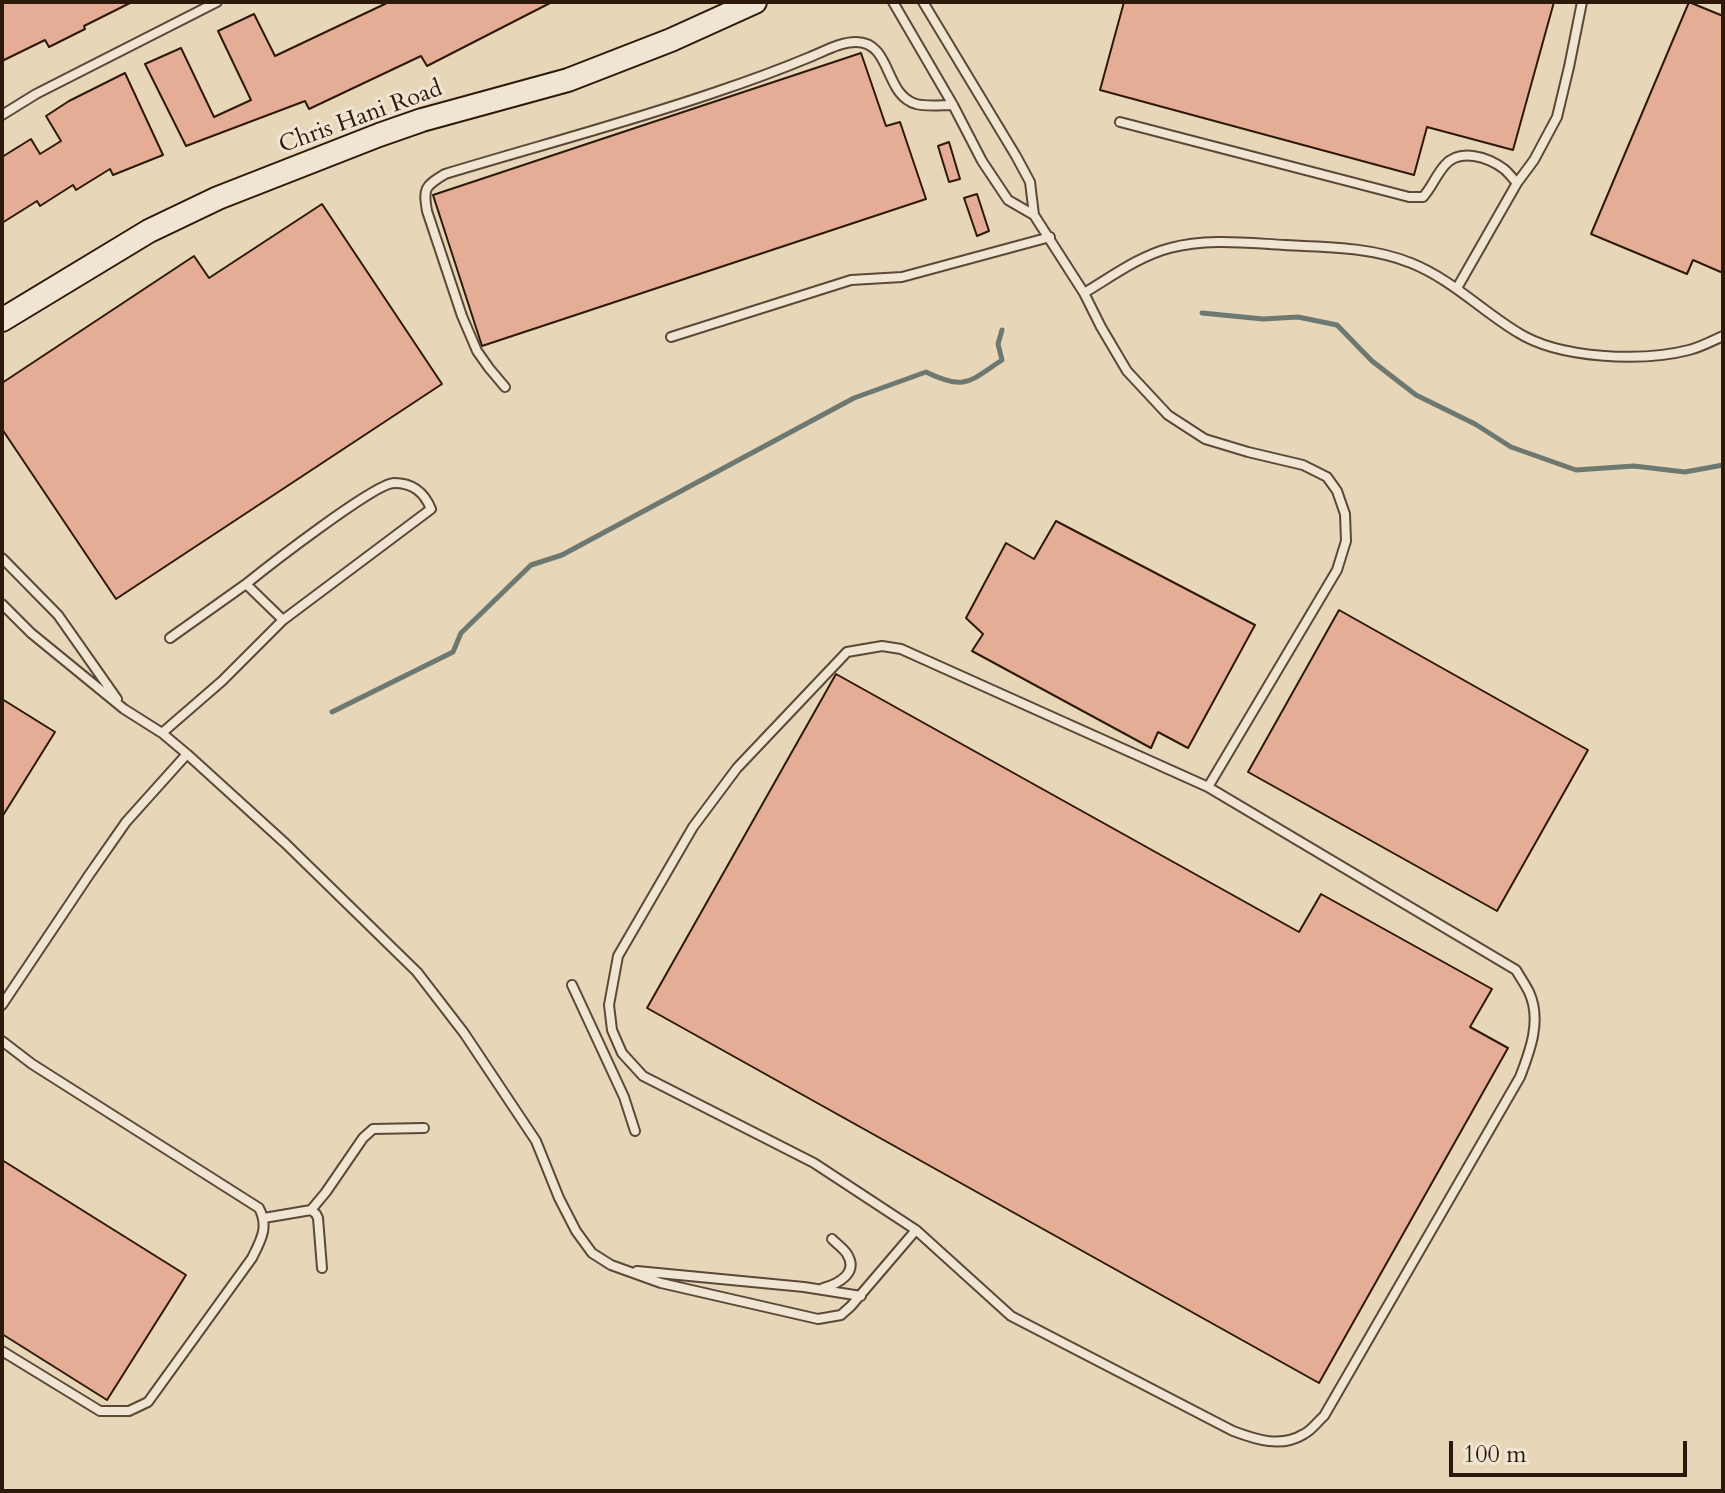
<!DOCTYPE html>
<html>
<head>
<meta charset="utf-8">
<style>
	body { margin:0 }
	#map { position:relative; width:1725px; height:1493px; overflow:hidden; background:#e8d6b9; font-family:Cardo,serif }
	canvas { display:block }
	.frame { position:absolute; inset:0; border:4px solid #2d190a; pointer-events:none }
	.scale { position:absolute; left:1449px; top:1441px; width:238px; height:36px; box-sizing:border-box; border:4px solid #2d190a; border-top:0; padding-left:10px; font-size:24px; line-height:28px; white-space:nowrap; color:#2d190a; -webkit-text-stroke:6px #f0e4d2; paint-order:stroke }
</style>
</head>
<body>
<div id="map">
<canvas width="1725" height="1493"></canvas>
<div class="frame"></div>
<div class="scale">100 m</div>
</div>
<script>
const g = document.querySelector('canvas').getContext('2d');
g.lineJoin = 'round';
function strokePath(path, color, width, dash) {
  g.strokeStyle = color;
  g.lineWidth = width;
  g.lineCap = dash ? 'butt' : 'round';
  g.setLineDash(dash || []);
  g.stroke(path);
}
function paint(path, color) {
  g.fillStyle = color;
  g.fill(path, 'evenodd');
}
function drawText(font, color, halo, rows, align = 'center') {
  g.font = font + ' Cardo,serif';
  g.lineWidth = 6;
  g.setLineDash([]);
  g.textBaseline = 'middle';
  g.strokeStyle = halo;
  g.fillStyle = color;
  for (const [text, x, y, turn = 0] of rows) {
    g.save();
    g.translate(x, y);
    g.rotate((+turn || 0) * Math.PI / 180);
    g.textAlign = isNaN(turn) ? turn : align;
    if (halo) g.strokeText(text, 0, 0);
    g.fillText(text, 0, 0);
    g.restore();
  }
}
const stream = new Path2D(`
	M1202,313L1263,319L1298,317L1337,325L1372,361L1416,395L1475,424L1511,447L1576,470L1634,466L1685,472L1723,465
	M332,712L453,652L461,633L531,565L562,555L854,398L926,372C965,391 969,382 1002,360L998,344L1002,330`);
const building = new Path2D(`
	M2,2H132L84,26L85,29L49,47L45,40L2,61Z
	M389,2H552L427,66L421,56L309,109L305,101L186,146L145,64L181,48L214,117L251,100L218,31L254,14L275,56Z
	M1124,2H1554L1513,150L1427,127L1414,175L1100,90Z
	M1689,2L1723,16V273L1693,260L1687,274L1591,234Z
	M861,53L886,126L900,122L926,199L482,346L433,195Z
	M125,73L163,155L113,175L110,169L76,190L73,185L40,206L37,201L2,223V157L31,139L40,154L61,141L46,116L69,101Z
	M949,142L960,179L949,182L938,146Z
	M977,194L989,231L977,236L964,198Z
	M322,204L442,384L116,599L2,429V383L194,256L209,278Z
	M1056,521L1255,625L1188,748L1158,732L1151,748L972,651L983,634L966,618L1006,543L1034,559Z
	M1339,610L1588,750L1497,911L1248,772Z
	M836,674L1299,932L1321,894L1492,989L1470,1027L1508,1048L1319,1383L647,1008Z
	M2,699L55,732L2,817Z
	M2,1160L186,1275L107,1400L2,1334Z`);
const lane = new Path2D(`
	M893,2L953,105L982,161L1008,200L1034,215
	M923,2L1016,156L1030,182L1034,215L1084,293C1111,277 1139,256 1170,248C1207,238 1247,243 1285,245C1327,247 1371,247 1411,263C1451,279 1481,310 1517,332C1559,359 1642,362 1689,350C1701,347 1712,341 1723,336
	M2,115L36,94L217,2
	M1120,122L1409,197H1423C1432,187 1436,175 1445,165C1460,148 1488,157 1504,169C1509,173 1513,179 1517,183
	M1457,288L1517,183L1534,160L1557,117L1569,67L1582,2
	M1084,293L1101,327L1127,371L1168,415L1205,439L1248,452L1303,465L1327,477L1337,491L1345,514L1346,541L1337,570L1208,787
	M671,337L851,280L902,277L1050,237
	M505,387L489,368L477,351L462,316L427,211C423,188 425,186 445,174C534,147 625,123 713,93C746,82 779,70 810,57C825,51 840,42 856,42C892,42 884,95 916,104C928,107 941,105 953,105
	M2,558L58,615L117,699
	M2,604L31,633L124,709L162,733L187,754L286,844L417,972L464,1033L536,1141L559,1198L576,1231L592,1253L611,1265L661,1283L818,1319L841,1315L851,1306L916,1230
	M170,638L246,584L283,620
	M882,646L901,649L1208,787L1516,970C1520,977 1525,984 1529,992C1542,1020 1530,1051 1520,1077L1324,1416C1318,1421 1312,1430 1304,1434C1281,1448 1257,1440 1233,1431L1011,1316L916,1230L814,1163L643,1076L622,1053L612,1030L609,1005L618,956L693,827L737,768L847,652Z
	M162,733L222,681L283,620L431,509C424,492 413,483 394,483C375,483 267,567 246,584
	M572,985L624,1097L635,1131
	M2,1005L89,875L126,822L187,754
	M2,1041L32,1064L259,1208C269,1227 261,1240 252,1258L148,1402L129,1411H100L2,1351
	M311,1210L316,1214L318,1218L322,1268
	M264,1218L311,1210L326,1192L363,1138L373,1129L424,1128
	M637,1271L804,1287L861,1296
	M823,1288C838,1284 859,1273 847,1254C844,1249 837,1244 832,1239`);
const secondary = new Path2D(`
	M2,320L149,231L218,198L379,135L422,120L568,80L671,40L755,2`);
const streetNames = [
	["Chris Hani Road",361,118,-20]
];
strokePath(stream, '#6d7871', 5);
paint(building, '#e5ac96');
strokePath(building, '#2d190a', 2);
strokePath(lane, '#5c4836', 12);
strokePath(secondary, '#2d190a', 26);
strokePath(lane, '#f0e4d2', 8);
strokePath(secondary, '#f0e4d2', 22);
drawText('24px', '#2d190a', '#f0e4d2', streetNames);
</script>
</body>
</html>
